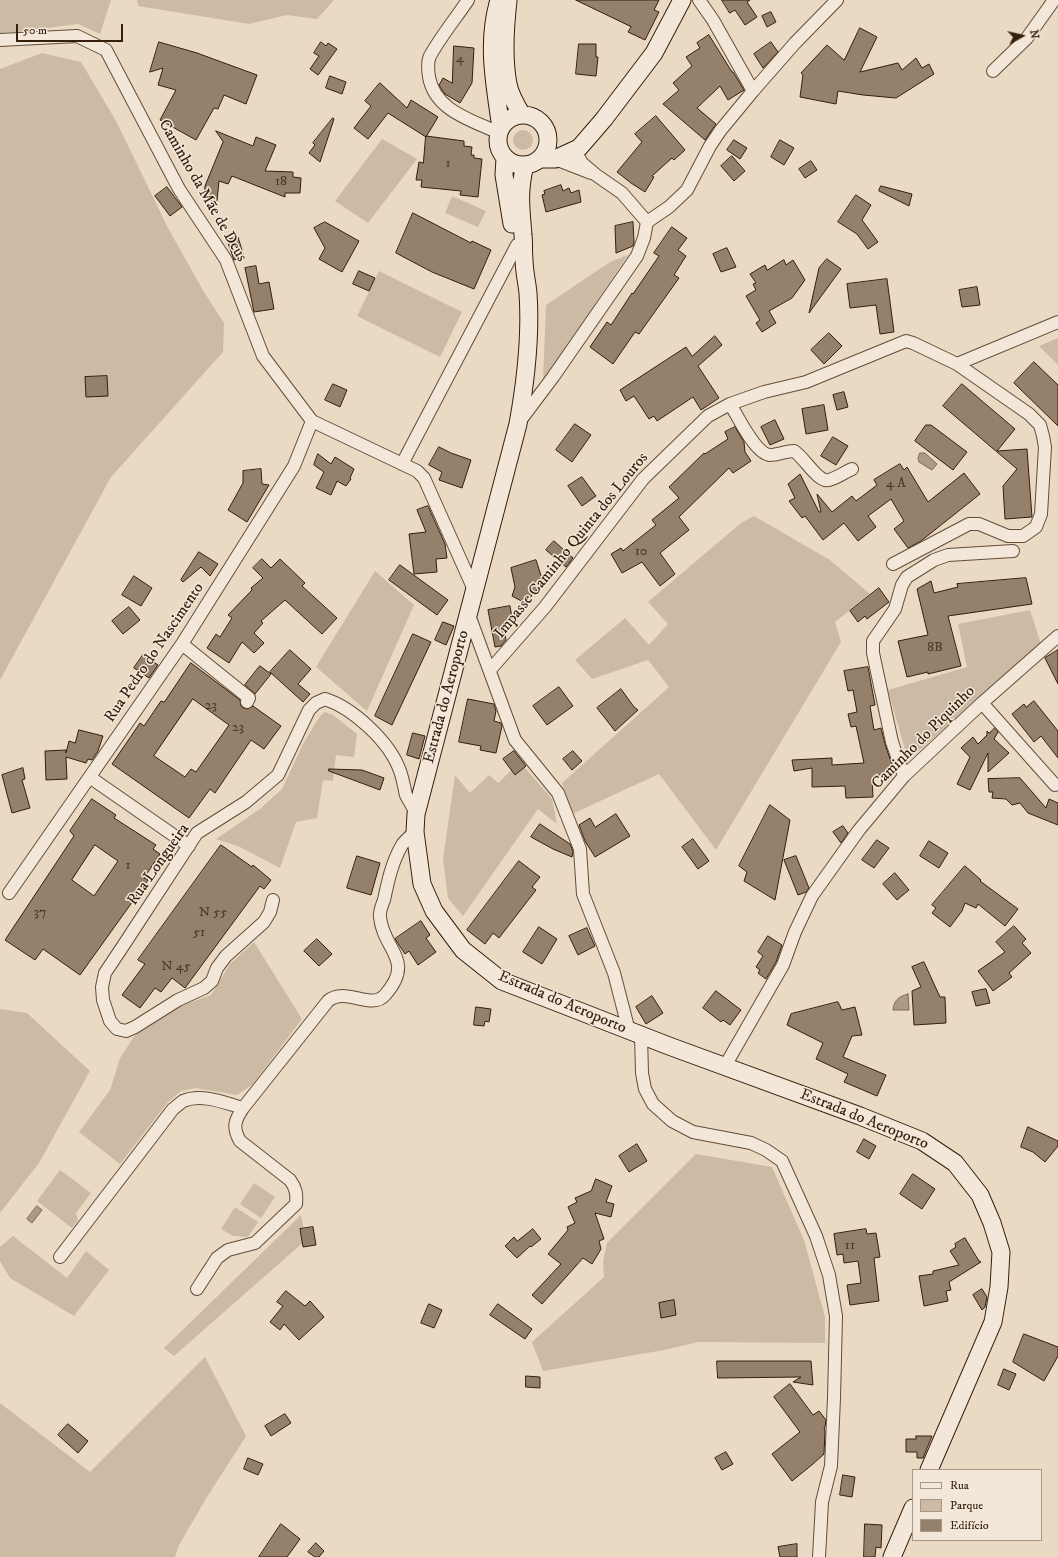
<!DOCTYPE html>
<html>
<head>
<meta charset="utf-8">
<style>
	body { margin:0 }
	#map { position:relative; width:1058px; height:1557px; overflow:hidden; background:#ebdac3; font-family:"IM FELL DW Pica",serif }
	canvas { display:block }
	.legend { position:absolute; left:912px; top:1469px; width:130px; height:72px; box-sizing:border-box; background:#f2e7d8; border:1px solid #a69786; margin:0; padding:5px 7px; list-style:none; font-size:12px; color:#351e0c }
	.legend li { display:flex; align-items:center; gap:8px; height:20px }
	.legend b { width:20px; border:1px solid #a69786 }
	.north { position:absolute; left:1002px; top:16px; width:40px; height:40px; -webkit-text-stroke:3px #f2e7d8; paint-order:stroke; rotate:82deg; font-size:11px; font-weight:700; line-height:16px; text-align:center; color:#351e0c }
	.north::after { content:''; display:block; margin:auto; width:14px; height:18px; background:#351e0c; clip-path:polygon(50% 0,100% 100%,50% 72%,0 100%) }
	.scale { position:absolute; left:16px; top:24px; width:107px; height:18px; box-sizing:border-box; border:2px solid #351e0c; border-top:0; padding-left:5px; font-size:12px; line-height:14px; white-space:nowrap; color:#351e0c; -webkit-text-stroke:3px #f2e7d8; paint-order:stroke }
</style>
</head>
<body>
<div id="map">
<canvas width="1058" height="1557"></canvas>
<ul class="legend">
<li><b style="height:5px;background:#f2e7d8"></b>Rua</li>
<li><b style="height:11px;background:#ccbaa4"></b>Parque</li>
<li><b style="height:11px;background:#94806b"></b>Edifício</li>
</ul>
<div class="north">N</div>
<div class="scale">50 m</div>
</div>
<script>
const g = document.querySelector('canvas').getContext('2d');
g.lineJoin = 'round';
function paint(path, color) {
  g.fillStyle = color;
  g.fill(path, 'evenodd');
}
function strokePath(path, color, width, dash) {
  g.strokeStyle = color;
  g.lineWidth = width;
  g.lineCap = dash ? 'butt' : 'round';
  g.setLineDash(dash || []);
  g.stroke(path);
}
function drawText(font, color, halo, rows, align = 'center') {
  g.font = font + ' "IM FELL DW Pica",serif';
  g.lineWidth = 3;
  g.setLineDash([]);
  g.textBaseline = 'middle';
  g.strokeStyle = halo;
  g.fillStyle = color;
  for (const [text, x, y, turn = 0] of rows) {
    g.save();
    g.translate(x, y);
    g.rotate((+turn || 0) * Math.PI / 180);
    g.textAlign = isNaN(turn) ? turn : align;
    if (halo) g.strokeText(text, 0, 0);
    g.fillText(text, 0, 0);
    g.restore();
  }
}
const green = new Path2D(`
	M0,0H111L100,34L78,24L17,32L0,33Z
	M137,0H334L317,19L287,15L249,24L138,6Z
	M42,53L81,62L116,121L168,228L204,292L224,323L223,352L111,477L0,680V69Z
	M513 140a10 10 0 1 1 20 0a10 10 0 1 1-20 0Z
	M382,139L417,159L368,223L335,201Z
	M452,196L486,211L478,227L445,213Z
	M628,255L543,381L546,305L610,262Z
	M379,271L462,312L440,357L357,316Z
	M1058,338V365L1039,346Z
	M754,516L830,560L870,594L835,622L841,642L716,850L659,774L572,814L562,783L669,687L648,660L592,679L575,660L625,618L649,645L668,624L648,602L741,523Z
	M375,571L414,605L367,711L316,667Z
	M1030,610L1041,644L908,760L888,690L967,667L958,624Z
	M325,712L333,715L357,734L354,757L336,755L333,781L323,780L317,818L296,822L280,868L238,846L216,839L260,809L282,789L303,744L320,716Z
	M520,762L552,799L557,824L538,809L463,916L448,898L443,859L455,775L470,793L489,775L498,783Z
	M254,942L302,1019L253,1084L237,1095L195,1088L181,1091L168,1102L120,1164L79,1132L110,1090L120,1058L135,1035L174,1008L211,995L230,964Z
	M0,1009L27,1013L90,1071L39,1163L0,1213Z
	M696,1154L772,1167L804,1240L825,1317V1343L699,1342L664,1350L543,1371L532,1342L604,1277L603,1262L607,1243Z
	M60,1170L91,1193L76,1213L78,1220L72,1228L37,1201Z
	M254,1183L275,1197L261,1218L240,1204Z
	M235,1207L258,1222L248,1237L233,1236L221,1229Z
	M301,1215L306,1240L174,1356L164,1348Z
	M13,1236L67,1278L86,1251L109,1270L74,1316L10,1278L0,1261V1247Z
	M205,1357L246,1436L207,1497L179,1545L175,1557H0V1403L90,1472Z`);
const water = new Path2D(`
	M920,453H925L937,464L932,470L919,462L918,459Z
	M908,994L909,1010H893C894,1000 898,997 908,994Z
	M37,1206L42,1210L32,1223L27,1219Z`);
const building = new Path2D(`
	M576,0H659L654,10L659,12L645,40L628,32L631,27Z
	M722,0H750L747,2L757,17L745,25L735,10L730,13Z
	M771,12L776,22L767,27L762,16Z
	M860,28L877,37L860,72L898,63L902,70L916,58L922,68L929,64L934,74L896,98L863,95L838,91L836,104L800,97L803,75L801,73L827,45L844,60Z
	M709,35L732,72H733L744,90L728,100L720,86L697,108L716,124L705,140L663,104L679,90L673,83L692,66L686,57L700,48L697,43Z
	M159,42L197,53L257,75L246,104L224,95L218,109L214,108L196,140L160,120L176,90L158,85L163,68L150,72Z
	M321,42L326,46L328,43L337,49L318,75L310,69L319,56L314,53Z
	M771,42L778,52L763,68L754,54Z
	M579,44H596V57H598L596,76L576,74Z
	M454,46L474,48L472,83L460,103L445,94L439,85L443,78L452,83Z
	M330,76L346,82L342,94L326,88Z
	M380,83L407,108L411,100L438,117L426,137L388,113L368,139L354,128L371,106L365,101Z
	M656,116L685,150L674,160L672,158L652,176L654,177L645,192L631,183L617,172L642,142L635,134Z
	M333,118L334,119L320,162L309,153L315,145L313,143Z
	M216,131L253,146L256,137L276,145L265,171L293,172V177L301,178L300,193H285V197L232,176L228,184L219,181L217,201L204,200L205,186L223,142Z
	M426,136L464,141V146L472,147L471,155H474V158L482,159L478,197L460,195L461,191L421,187L422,180H416L419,162L423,163Z
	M734,140L747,148L740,159L727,150Z
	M780,140L794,148L784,165L771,157Z
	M732,156L745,171L734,181L721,166Z
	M811,161L817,170L805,178L799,169Z
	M561,185L563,191L569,188L571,193L579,190L581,202L546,212L542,195L545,194L544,191Z
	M881,186L912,194L909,206L879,191Z
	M167,187L182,207L170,216L155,196Z
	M856,195L871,205L862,220L878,242L868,249L857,234L838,222Z
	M413,213L471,243L472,241L491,250L474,289L432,272L396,253Z
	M325,222L359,241L342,272L319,259L325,248L314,228Z
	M633,222L634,242L633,246L616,253L615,226Z
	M672,227L687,238L678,250L686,256L674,275L679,278L639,334L635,332L613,364L590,347L607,322L611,325L632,293L633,294L659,256L654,253Z
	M238,237L244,257L234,260L227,240Z
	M727,248L736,267L721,272L713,254Z
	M827,259L841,269L809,313L819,268Z
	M784,260L786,265L793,260L805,280L792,298L769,311L776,323L762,332L756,323L760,320L746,296L756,290L753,284L756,283L750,274L765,265L767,270Z
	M256,266L259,284L269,282L274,309L254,312L245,268Z
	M359,271L375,278L369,291L353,284Z
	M887,279L894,332L880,334L876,305L850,308L847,284Z
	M977,287L980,305L962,307L959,290Z
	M829,333L842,346L824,364L811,350Z
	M715,336L722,345L698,366L719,398L701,410L693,397L657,421L654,416L649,419L634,396L626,401L620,390L686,347L692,356Z
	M1034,362L1058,385V426L1014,383Z
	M107,376L108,396L86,397L85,377Z
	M333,384L347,390L340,407L325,400Z
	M962,384L1015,429L997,451L1027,449L1032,517L1005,519L1003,486L1017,469L943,406Z
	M844,392L848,407L837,410L833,395Z
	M824,405L828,430L806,434L802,409Z
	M775,420L784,439L770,445L761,427Z
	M575,424L591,435L572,462L556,450Z
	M926,425H931L967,452L953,470L915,441Z
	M735,427L744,442L745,452L751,461L733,473L729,468L679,517L689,530L660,553L675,574L660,586L642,562L622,573L611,554L621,548L623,551L656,525L652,520L679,498L669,487L704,453L705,454L728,439L725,432Z
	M833,437L848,446L836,465L821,456Z
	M439,447L451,453L471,460L462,488L439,480L442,472L429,465Z
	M318,454L331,464L335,457L354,469L350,478L351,479L346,486L337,481L331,495L316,488L324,472L314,465Z
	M900,464L904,470L907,467L928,502L964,473L980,494L921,541L908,548L894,529L904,521L891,499L868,516L876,527L858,541L844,523L823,540L805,516L802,518L789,501L795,498L788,484L800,474L819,512H821L817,494L832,512L852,496L856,501L877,485L874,480Z
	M261,469L262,484L269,485L247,522L228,510L243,483V471Z
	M582,477L596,496L582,506L568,486Z
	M428,506L445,544L447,558L436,559L437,572L414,574L409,534L426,532L417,510Z
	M554,541L573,558L566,567L546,550Z
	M199,552L218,564L210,576L201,567L183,582L181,580Z
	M262,559L271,568L280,559L305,583L302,586L337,618L322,634L285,600L261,621L263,623L254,633L264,643L254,653L242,642L229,663L207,648L216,634L220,637L232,618L228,615L252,590L251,588L263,578L253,568Z
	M536,560L544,585L533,593L527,604L512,596L515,587L511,568Z
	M400,565L448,600L437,615L389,580Z
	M134,576L152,588L141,606L122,595Z
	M1026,578L1032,604L948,616L961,666L928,674V672L907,677L898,641L928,635L917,589L931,581L934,593L958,587L957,584Z
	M879,588L889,602L867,619L865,616L858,622L850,611Z
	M510,606L513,624L504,626L506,640L501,646L495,647L488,610Z
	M129,607L140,620L123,634L112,621Z
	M443,622L454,626L446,645L435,640Z
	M413,634L431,642L392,725L375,716Z
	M290,650L311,669L298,684L310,694L303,702L270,672Z
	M1058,650V684L1045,658Z
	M143,655L158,665L149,678L134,668Z
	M191,663L240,700L241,706L243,708L248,709L253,706L281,726L264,749L251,740L215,793L210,789L189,818L112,764L140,723L144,726L161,701L164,702ZM193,699L229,725L196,772L191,769L185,777L154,756Z
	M260,666L271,674L255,694L245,685Z
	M868,667L875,705L870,706L874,730L881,728L885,744L893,768L872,779L873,797L846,798L845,786L812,787V768L794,771L792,760L832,758V765L864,763L856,726L851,727L848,714L857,712L853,690L848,691L844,671Z
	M559,687L573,706L547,725L533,706Z
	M621,689L634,707L638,710L615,731L597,708Z
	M468,699L494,704L496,711L494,721L501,723L502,726L496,753L480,750L481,746L459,742Z
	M1034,701L1058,731V758L1041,736L1034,742L1012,714L1024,704L1026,707Z
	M995,728L998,732L994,739L1009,753L988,772V753L970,790L957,784L970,757L961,748L973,737L978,744L987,735V731L989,733Z
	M79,730L103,736L98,751L92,760L88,759L86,763L66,757L67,779L46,780L45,751L66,750V753L69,741L75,743Z
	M413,733L425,736L419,759L407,755Z
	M514,751L526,766L515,775L503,759Z
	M573,751L582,761L572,770L563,759Z
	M23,768L25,779L22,780L30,808L12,813L2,775Z
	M329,769L362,770L384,778L380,790L329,771Z
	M1020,778L1046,808L1049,799L1058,803V825L1028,813L1020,803L1012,805L1006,799L992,798L993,792H989L988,779Z
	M92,799L116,815L114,818L156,845L153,849L160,854L144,878L148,880L80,975L43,949L35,960L5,940L74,836L70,831ZM95,845L118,861L94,896L72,880Z
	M770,805L790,820L775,900L744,881L747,872L739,866Z
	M616,814L630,836L595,857L585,841L579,825L590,818L595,827Z
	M540,824L570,844L573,851L572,857L553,849L531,837Z
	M843,826L848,833L841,843L833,832Z
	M693,839L709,861L698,869L682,847Z
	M877,840L889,848L874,868L862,860Z
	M929,841L948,853L939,868L920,856Z
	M221,845L252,867L253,865L271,880L264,889L260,886L185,988L172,978L161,992L155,988L140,1008L122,995L145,964L138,960Z
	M357,856L380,863L371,895L347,888Z
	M796,856L809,888L806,892L798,895L784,860Z
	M519,861L540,877L532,887L536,890L499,938L493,933L485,944L467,930Z
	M965,866L981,880L980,881L1018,909L1005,926L978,904L976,908L965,903L962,911L950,927L932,913L936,908L932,905Z
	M895,873L909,890L897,900L883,884Z
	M421,921L430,935L426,938L436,952L418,965L409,951L405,954L395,939Z
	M1014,926L1026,939L1022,943L1031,953L1009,973L1012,977L993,991L978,971L1005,952L996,942Z
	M539,927L557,939L542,964L523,952Z
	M587,928L595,946L578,955L569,936Z
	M768,936L782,945L776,962L766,979L758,973L760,970L756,967L763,956L758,952Z
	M317,939L332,954L319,966L304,951Z
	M924,962L940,997H945L946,1023L914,1025L912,991L921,987L912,967Z
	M986,989L990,1003L976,1006L972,992Z
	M716,991L741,1010L730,1025L723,1020L721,1022L703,1008Z
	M652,996L663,1013L646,1024L636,1007Z
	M838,1002L842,1010L855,1007L862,1035L852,1036L843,1057L886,1075L877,1096L844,1082L848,1074L816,1059L823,1043L787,1025L791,1014Z
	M476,1007L491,1009L489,1022L485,1021L484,1026L474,1025Z
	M1028,1127L1058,1141V1146L1045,1162L1033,1152L1021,1147Z
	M864,1139L876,1146L869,1159L857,1152Z
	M637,1144L647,1161L629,1172L619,1156Z
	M913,1174L935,1189L922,1209L900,1194Z
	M596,1179L612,1186L606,1202L614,1204L611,1217L595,1213L604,1239L599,1241L601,1249L592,1264L583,1258L542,1304L532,1295L561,1264L548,1254L568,1230L567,1227L575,1223L568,1207L577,1202L575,1198L591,1191Z
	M313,1227L316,1245L303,1247L300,1229Z
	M533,1229L541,1239L531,1247L530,1246L517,1258L505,1246L514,1237L517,1241Z
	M866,1229L867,1234L876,1233L880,1257L874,1258L879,1301L850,1305L847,1285L861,1283L858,1261L844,1263L843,1254L837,1255L834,1234Z
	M965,1238L979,1261L981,1262L949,1282L951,1290L946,1291L948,1301L924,1306L919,1276L933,1274V1271L959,1265L950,1251L956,1247L955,1244Z
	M982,1289L987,1297L985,1307L982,1310L973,1295Z
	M286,1291L305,1306L310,1301L324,1317L299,1340L284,1324L280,1330L270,1322L283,1306L277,1302Z
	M674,1300L676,1315L661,1318L659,1303Z
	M429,1304L442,1310L434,1328L421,1323Z
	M498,1304L532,1329L525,1339L490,1315Z
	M1024,1334L1058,1347V1356L1044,1381L1013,1362Z
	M717,1361H811L813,1385L793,1382L801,1377L718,1378Z
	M1004,1369L1016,1374L1009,1390L998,1385Z
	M526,1376L540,1377V1388L526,1387Z
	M790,1384L813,1415L819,1411L826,1420L825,1427L824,1428L825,1431L824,1454L813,1464L792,1481L772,1454L800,1432L774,1397Z
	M285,1414L291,1423L271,1436L265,1426Z
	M68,1424L88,1441L78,1453L58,1435Z
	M916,1436H932L923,1458H917V1452H906V1439H916Z
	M726,1452L733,1464L722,1470L715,1458Z
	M248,1458L263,1464L258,1475L244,1469Z
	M843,1475L855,1477L852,1497L840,1495Z
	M281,1524L300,1539L287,1557H259Z
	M865,1524L882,1525L881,1548L876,1547L875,1557H864Z
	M316,1543L324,1551L319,1557H315L308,1552Z
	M797,1544V1557H780L778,1547Z`);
const street = new Path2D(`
	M468,0C456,18 441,36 430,56C427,62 428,70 429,77C435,111 472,120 499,133
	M699,0L713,20L753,91
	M0,40L77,36L106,50L179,189L226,260L263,356L312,421L417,471L424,478L475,592
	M993,71L1027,38L1054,0
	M575,151L582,163L596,175L622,193L647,222L669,207L687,190L710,146L720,131L753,91L795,43L837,0
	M555,159L591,173
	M957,364L1058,322
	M730,404C738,416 755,454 770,455C778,455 786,451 794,451C804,457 818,483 829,480C837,478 845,472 852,469
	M520,421L553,377L637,256L644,238L647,222
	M402,464L517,245
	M469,615L515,740L558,793L580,849L583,894L614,973L629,1031
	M182,644L249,698L247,702
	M490,670L545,607L643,479L708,416L730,404L764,392L806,382L906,341L913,343L957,364L1029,414L1040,425L1043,436L1045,447L1041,514L1036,527L1023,536H1008L979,524H969L893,564
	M982,703L1055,785
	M904,776L892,742L873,653V641L895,609L902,585L907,577L934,560L948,555L1013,551
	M91,778L189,846
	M9,893L182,644L294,466L312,421
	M273,900L270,912L264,922L226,956L217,968L212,981L204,988L178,1000L135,1027L126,1031L117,1029L110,1021L103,1000L102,987L105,973L123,946L197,833L246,802L278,775L309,710L316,703L325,699C353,708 390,742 400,771C403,779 404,787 406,795C409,801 413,807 416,814
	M641,1035L642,1073L645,1089L653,1104L672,1121L693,1132L751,1143L766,1150L782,1161L816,1236L829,1275L836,1316L834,1398L831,1466L822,1502L819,1557
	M725,1066L783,965L795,932L812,896L859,830L904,776L982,703L1058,636
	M60,1257L173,1109C176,1107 180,1103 183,1101C202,1093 225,1103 243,1108
	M197,1289L217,1258L228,1250L255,1243L296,1204C297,1194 296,1188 290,1180L240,1141C232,1127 235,1120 243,1108L328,1001C346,986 371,1011 385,995C416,960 383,950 380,917C379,912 382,905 384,900C388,881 392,862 402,845C405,840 411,836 415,832`);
const secondary = new Path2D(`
	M499,0C486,43 495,85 501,128
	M508,1C505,27 503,58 508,84C510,95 516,105 522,115
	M498 140a25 25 0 1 1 50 0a25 25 0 1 1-50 0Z
	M505,158L504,175L512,224
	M541,159H555L579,148L604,119L654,53L682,0
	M525,165C518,192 521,209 523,235C524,243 523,251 524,259C524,271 527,282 528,293C531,337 526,380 518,424L416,814L415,832L422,884L434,911L463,950L502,981L669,1046L860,1116L922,1141L955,1163L980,1195L992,1223L1001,1252L999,1287L993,1322L929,1470
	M892,1557L913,1508`);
const numberNames = [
	["4",460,59],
	["1",448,164],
	["18",281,182],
	["4 A",896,484],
	["10",641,552],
	["8B",935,648],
	["23",211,706],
	["23",238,728],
	["1",128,866],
	["37",40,913],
	["N 55",213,913],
	["51",199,933],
	["N 45",176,967],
	["11",850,1246]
];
const streetNames = [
	["Caminho da Mãe de Deus",202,191,60],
	["Impasse Caminho Quinta dos Louros",572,546,-51],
	["Rua Pedro do Nascimento",155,653,-56],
	["Estrada do Aeroporto",447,697,-75],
	["Caminho do Piquinho",924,738,-45],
	["Rua Longueira",159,865,-55],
	["Estrada do Aeroporto",562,1003,23],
	["Estrada do Aeroporto",864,1120,22]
];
paint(green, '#ccbaa4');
paint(water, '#ad9a85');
strokePath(water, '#7d6855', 1);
paint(building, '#94806b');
strokePath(building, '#351e0c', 1);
strokePath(street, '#624d3a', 14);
strokePath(secondary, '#351e0c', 19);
strokePath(street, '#f2e7d8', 12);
strokePath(secondary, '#f2e7d8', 17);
drawText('14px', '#4d3624', null, numberNames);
drawText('16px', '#351e0c', '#f2e7d8', streetNames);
</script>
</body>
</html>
